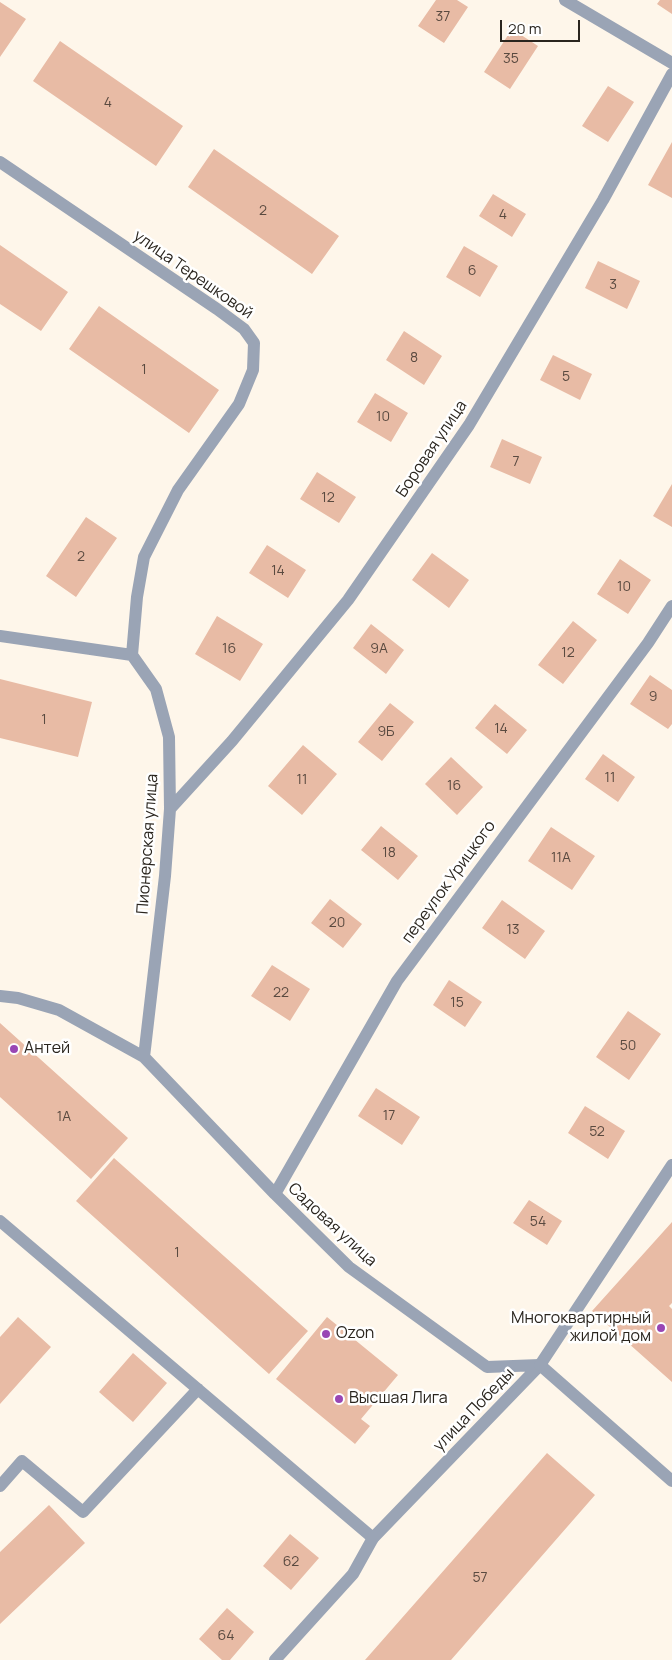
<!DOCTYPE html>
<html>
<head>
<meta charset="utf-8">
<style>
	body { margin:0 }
	#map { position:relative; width:672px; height:1660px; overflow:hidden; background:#fef6ea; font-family:Manrope,sans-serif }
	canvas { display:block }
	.scale { position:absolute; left:500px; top:20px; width:80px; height:22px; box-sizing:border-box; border:2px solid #2a251e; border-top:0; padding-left:6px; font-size:15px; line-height:18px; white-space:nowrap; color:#2a251e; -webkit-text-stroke:4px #fff; paint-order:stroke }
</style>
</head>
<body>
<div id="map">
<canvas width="672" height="1660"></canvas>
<div class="scale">20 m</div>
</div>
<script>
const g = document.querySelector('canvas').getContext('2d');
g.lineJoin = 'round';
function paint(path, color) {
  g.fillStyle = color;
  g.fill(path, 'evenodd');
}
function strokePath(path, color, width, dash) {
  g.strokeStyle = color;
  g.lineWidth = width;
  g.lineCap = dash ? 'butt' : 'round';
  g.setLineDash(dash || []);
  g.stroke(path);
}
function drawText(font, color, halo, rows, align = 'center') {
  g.font = font + ' Manrope,sans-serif';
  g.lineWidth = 5;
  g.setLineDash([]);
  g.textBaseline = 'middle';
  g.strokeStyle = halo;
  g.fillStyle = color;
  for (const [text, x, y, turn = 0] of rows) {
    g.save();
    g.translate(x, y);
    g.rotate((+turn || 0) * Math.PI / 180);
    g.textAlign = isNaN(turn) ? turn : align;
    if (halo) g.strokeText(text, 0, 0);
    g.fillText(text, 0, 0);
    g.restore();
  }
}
const building = new Path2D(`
	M436,0H457L468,7L444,43L418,26Z
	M660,0H672V14L657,4Z
	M0,2L26,19L0,57Z
	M512,29L538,46L510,89L484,72Z
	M60,41L183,126L156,166L33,81Z
	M608,86L634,102L608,142L582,126Z
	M672,142V198L648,185Z
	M214,149L339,236L312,274L188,187Z
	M493,194L526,214L512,237L479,216Z
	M0,245L68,292L41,331L0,304Z
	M464,246L498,266L480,297L446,277Z
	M598,261L640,281L627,309L585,288Z
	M99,306L219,390L189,433L69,349Z
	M404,331L442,356L424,385L386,360Z
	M553,355L592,374L580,400L540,380Z
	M375,393L408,413L391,442L357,422Z
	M502,439L542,457L530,484L490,467Z
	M317,472L356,497L339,523L300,499Z
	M672,484V527L653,516Z
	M86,517L117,538L76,597L46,576Z
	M267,545L306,570L288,598L249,573Z
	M432,553L469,580L449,608L412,580Z
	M620,559L651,580L628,614L597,594Z
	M217,616L263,644L240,681L195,654Z
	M573,621L597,640L563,684L538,665Z
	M371,624L404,650L386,674L353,648Z
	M650,675L672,690V724L668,729L630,704Z
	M0,679L92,702L78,757L0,738Z
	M390,703L414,722L382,761L358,742Z
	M495,704L527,730L507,754L475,728Z
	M303,745L337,774L302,815L268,786Z
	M603,754L635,777L618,802L585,779Z
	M451,757L483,787L457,815L425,784Z
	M381,826L418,856L398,880L361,850Z
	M551,827L595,856L572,890L528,861Z
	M330,899L362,924L343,948L311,923Z
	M502,900L545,931L525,959L482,928Z
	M272,965L310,989L290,1021L251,996Z
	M449,980L482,1002L465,1027L433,1005Z
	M628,1011L661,1034L629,1080L596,1057Z
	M0,1023L128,1138L91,1179L0,1097Z
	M376,1088L420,1117L402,1145L358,1116Z
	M585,1106L625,1131L608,1159L568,1133Z
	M114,1158L308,1331L269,1374L76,1201Z
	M529,1200L562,1221L547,1245L513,1223Z
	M672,1222V1303L669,1306L672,1309V1382L592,1311Z
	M18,1317L51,1347L0,1404V1337Z
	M327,1317L398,1375L361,1419L370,1426L355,1444L276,1379Z
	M133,1353L167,1383L133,1422L99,1392Z
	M547,1453L595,1495L451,1660H365Z
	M49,1505L85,1543L0,1624V1552Z
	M290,1534L319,1558L291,1590L263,1566Z
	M227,1608L254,1632L230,1660H222L199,1639Z`);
const service = new Path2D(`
	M0,1221L373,1538
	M0,1486L22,1461L83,1512L198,1389`);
const minor = new Path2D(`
	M565,0L672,63
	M0,162L217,309L244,329L254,343L253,370L239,404L178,490L144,557L137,597L132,655
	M0,636L132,655L156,689L169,737L170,809L165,876L144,1057
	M170,809L232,741L348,600L469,425L603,200L672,74
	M0,996L18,998L59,1010L144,1057L275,1194L349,1267L487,1367L540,1365L672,1481
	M275,1194L397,981L648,643L672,606
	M275,1660L353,1574L373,1538L540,1365`);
const tertiary = new Path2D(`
	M540,1365L672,1165`);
const markers = [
	[14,1049,5,"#9946b4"],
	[661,1328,5,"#9946b4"],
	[326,1334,5,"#9946b4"],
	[339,1399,5,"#9946b4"]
];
const numberNames = [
	["37",443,17],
	["35",511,59],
	["4",108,103],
	["2",263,211],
	["4",503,215],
	["6",472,271],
	["3",613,285],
	["8",414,358],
	["1",144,370],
	["5",566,377],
	["10",383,417],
	["7",516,462],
	["12",328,498],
	["2",81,557],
	["14",278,571],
	["10",624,587],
	["16",229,649],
	["9А",379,649],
	["12",568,653],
	["9",653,697],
	["1",44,720],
	["14",501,729],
	["9Б",386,732],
	["11",610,778],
	["11",302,780],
	["16",454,786],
	["18",389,853],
	["11А",561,858],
	["20",337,923],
	["13",513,930],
	["22",281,993],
	["15",457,1003],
	["50",628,1046],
	["17",389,1116],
	["1А",64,1117],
	["52",597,1132],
	["54",538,1222],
	["1",177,1253],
	["62",291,1562],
	["57",480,1578],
	["64",226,1636]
];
const streetNames = [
	["улица Терешковой",193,275,35],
	["Боровая улица",432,449,-56],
	["Пионерская улица",148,844,-86],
	["переулок Урицкого",449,882,-54],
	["Садовая улица",332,1225,43],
	["улица Победы",474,1410,-46]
];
const poiNames = [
	["Антей",24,1049],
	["Многоквартирный",651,1319,"right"],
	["жилой дом",651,1337,"right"],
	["Ozon",336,1334],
	["Высшая Лига",349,1399]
];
paint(building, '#e8bba5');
strokePath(service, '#9aa4b5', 12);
strokePath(minor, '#9aa4b5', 12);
strokePath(tertiary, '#9aa4b5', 12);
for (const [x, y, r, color] of markers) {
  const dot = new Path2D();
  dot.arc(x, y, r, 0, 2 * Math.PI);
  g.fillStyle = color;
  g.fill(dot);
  strokePath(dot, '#fff', 2);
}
drawText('14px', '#5a4a40', null, numberNames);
drawText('16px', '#2a251e', '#fff', streetNames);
drawText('16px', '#2a251e', '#fff', poiNames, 'left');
</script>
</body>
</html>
